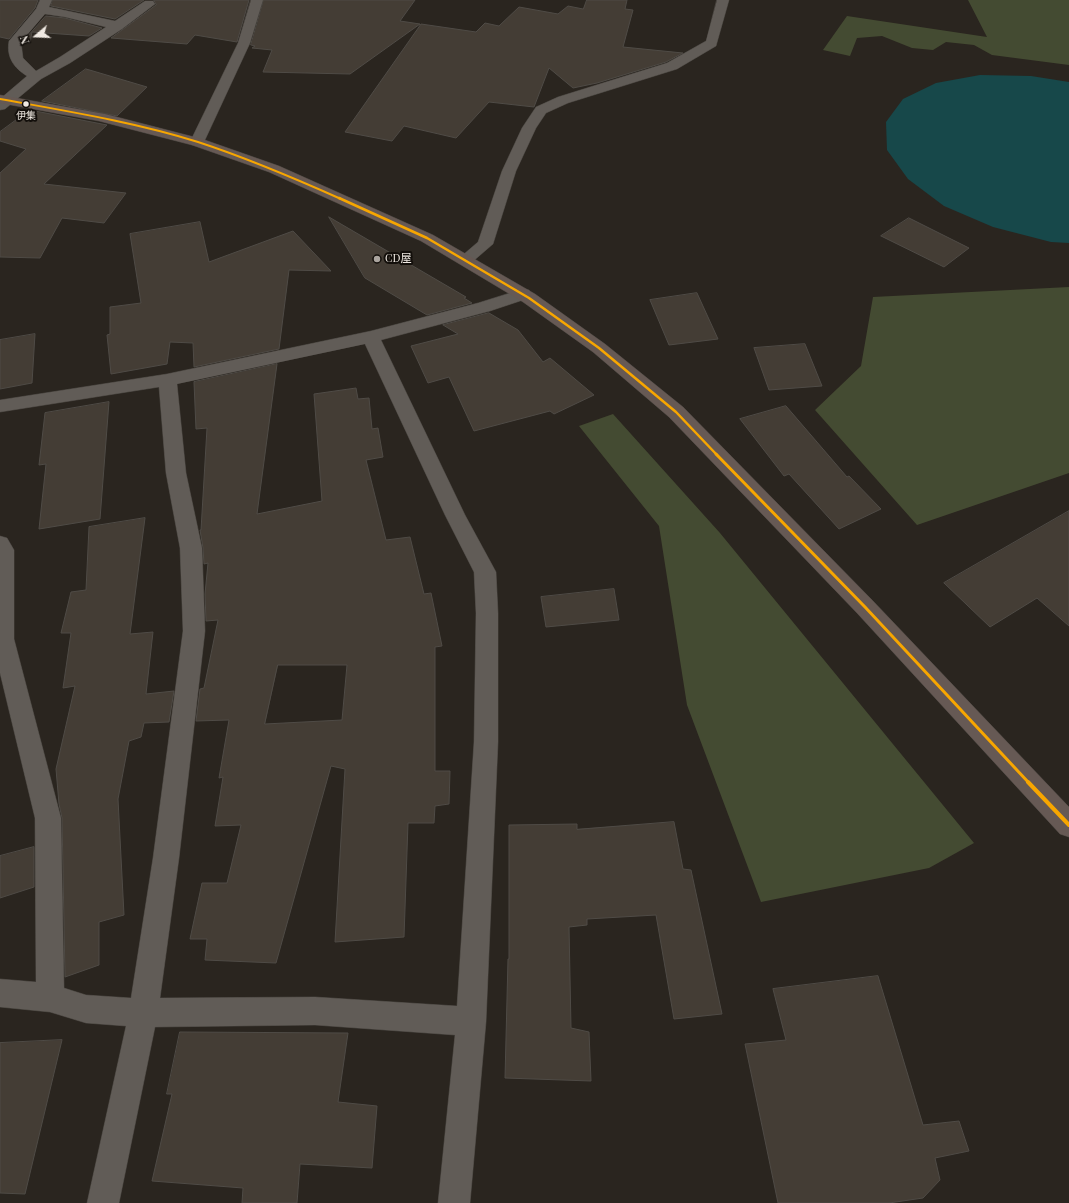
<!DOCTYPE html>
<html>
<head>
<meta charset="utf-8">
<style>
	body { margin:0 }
	#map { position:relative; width:1069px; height:1203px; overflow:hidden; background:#2a251f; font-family:"Playfair Display",serif }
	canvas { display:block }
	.north { position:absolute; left:16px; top:16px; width:40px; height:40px; -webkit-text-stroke:3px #130f0b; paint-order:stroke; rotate:251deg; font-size:11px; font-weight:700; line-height:16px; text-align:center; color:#efe9e2 }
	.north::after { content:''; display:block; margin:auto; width:14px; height:18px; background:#efe9e2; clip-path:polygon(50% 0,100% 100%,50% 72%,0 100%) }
</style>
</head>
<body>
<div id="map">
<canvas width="1069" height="1203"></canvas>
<div class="north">N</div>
</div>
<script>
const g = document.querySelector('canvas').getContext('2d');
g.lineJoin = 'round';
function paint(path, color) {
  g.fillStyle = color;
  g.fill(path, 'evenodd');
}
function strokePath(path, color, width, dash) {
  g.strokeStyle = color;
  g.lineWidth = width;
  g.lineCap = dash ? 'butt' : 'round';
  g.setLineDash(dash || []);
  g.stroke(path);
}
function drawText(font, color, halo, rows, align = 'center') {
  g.font = font + ' "Playfair Display","Noto Sans JP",serif';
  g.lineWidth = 4;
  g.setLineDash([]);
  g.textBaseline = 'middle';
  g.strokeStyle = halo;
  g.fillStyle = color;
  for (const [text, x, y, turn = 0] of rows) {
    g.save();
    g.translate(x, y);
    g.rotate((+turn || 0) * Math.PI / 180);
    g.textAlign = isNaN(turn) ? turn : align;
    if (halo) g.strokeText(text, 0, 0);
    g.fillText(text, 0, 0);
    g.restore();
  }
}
const green = new Path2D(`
	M968,0H1069V65L992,55L974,45L946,42L933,50L912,48L882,36L857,38L850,56L823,50L847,16L987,37Z
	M1069,287V473L917,525L815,410L861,366L873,297Z
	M613,414L720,533L974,843L929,868L761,902L687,705L659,526L579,426Z`);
const water = new Path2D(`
	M980,75L1031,76L1069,82V243L1051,242L993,227L944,206L908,179L887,150L886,122L903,99L936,83Z`);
const building = new Path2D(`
	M0,0H38L35,8L9,39L0,37Z
	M53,0H144L115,19L51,6Z
	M154,0H249L237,42L195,35L187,44L111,38L156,5Z
	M264,0H415L400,21L420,24L350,74L263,72L272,50L252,48L255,46L251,45Z
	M587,0H627L625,9L633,10L623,47L683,53L666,62L597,83L573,88L549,68L534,107L489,102L456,138L404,126L392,141L345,132L421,24L476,32L485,23L499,26L519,7L558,14L568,6L583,9Z
	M46,16L65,18L102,28L89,36L32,32L30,43L23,42Z
	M86,69L93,71L147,87L117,116L42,101Z
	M30,110L107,125L44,184L126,193L104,223L62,218L40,258L0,257V173L26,149L0,141V132Z
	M329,217L466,297L464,298L472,303L427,315L365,278Z
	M909,218L969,248L944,267L881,236Z
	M200,222L209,262L293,231L331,271L289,270L279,349L194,367L193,343L170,342L167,364L111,374L107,335L110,334V307L141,303L130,234Z
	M697,293L718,339L669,345L650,300Z
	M489,313L518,330L543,362L550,358L594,395L554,414L550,411L474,431L449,377L428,383L411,346L458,334L443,325Z
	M35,334L32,383L0,389V340Z
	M805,344L822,386L769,390L754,348Z
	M277,364L257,514L322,501L314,394L356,388L358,399L369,398L372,429L378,428L383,457L366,460L386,540L410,537L424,594L431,593L442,646L435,647V771H450L449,804L435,806L434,823H408L404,937L335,942L345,769L331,766L276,963L205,960L207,939H190L202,883H227L241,825L215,826L223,777L219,778L229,720L196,721L200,689L204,688L218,620L206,621L205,594L208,563L204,564L203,548L200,530H201L207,428L196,429L194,382ZM278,665H347L342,720L265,724Z
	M109,402L100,519L39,529L46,464L39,465L45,413Z
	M786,406L847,477L849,476L881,509L839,529L789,474L784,476L740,419Z
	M1069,511V626L1037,598L990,627L944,583Z
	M145,518L130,634L153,632L146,694L174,691L169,722L144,723L141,737L129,741L118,799L124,915L99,922V965L65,977L62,818L59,804L56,769L75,686L63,688L71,633H61L71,592L86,590L89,527Z
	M614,589L619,620L546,627L541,597Z
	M674,822L683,869L691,870L722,1014L674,1019L656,915L587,919V925L569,927L571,1028L589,1032L591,1081L505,1078L508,959H509V825L577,824V829Z
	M34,847V887L0,898V856Z
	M878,976L923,1125L959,1121L969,1151L935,1158L940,1180L923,1198L889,1203H778L745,1044L786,1040L773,989Z
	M180,1032L348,1033L338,1102L377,1106L372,1168L300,1164L297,1203H242L243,1188L152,1181L172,1094H167Z
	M62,1040L25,1194L0,1193V1043Z`);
const minor = new Path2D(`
	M40,0H52L49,7L115,21L145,1H153L155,4L122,29L70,63L41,79L5,109L0,110V99L27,76C14,68 6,57 9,41L36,9ZM45,14L65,17L106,27L60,57L36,71L23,58L21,42Z
	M251,0H263L250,43L204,142L202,145H192L190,142L238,43Z
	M717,0H729L716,46L677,69L568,103L546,113L536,128L516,171L493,244L471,263L465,265L459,263L457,260L478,242L502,171L522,128L536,107L558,97L667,63L706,41Z
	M523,289L529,290L531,294L529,298L490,311L381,340L465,515L496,572L498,613V742L486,1022L470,1203H438L455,1035L315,1025L155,1027L119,1203H87L126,1026L86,1023L50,1012L0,1007V979L36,982L35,818L0,673V536L7,538L14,550V639L61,818L64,988L86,995L131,998L153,858L183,631L180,548L166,473L159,387L0,412V400L167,374L371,331L478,303ZM365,344L445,515L474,572L476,613L474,742L457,1006L315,997L160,998L179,858L205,631L202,548L186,473L177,384Z`);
const highway = new Path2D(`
	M0,95L105,114L202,139L279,166L433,235L535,294L605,344L683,407L873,601L1069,807V837L1060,834L857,613L669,417L593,352L523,302L421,241L269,172L192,145L99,121L0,103Z`);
const bus1Far3 = new Path2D(`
	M0,99C66,111 134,122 198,142C247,158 294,178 341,199`);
const bus1Far2 = new Path2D(`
	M339,198L427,238L529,298L599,348L676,412L717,455`);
const bus1Far1 = new Path2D(`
	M716,454L865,607L1029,783`);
const bus1 = new Path2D(`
	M1028,782L1069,825`);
const markers = [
	[26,104,3.5,"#efe9e2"],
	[377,259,4,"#aaa49e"]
];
const farBusnames = [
	["伊集",26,116]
];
const farPoinames = [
	["CD屋",385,259]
];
paint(green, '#444b32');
paint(water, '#17484a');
paint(building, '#443d35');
strokePath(building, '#4f4b46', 1);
strokePath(minor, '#46423d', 1);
strokePath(highway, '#46423d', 1);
paint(minor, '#615c57');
paint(highway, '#665954');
strokePath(bus1Far3, '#f7a600', 2);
strokePath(bus1Far2, '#f7a600', 2.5);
strokePath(bus1Far1, '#f7a600', 3);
strokePath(bus1, '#f7a600', 4);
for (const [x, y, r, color] of markers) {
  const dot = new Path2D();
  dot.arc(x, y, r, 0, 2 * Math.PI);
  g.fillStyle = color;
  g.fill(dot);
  strokePath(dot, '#130f0b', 1.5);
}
drawText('10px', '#efe9e2', '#130f0b', farBusnames);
drawText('11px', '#efe9e2', '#130f0b', farPoinames, 'left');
</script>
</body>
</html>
